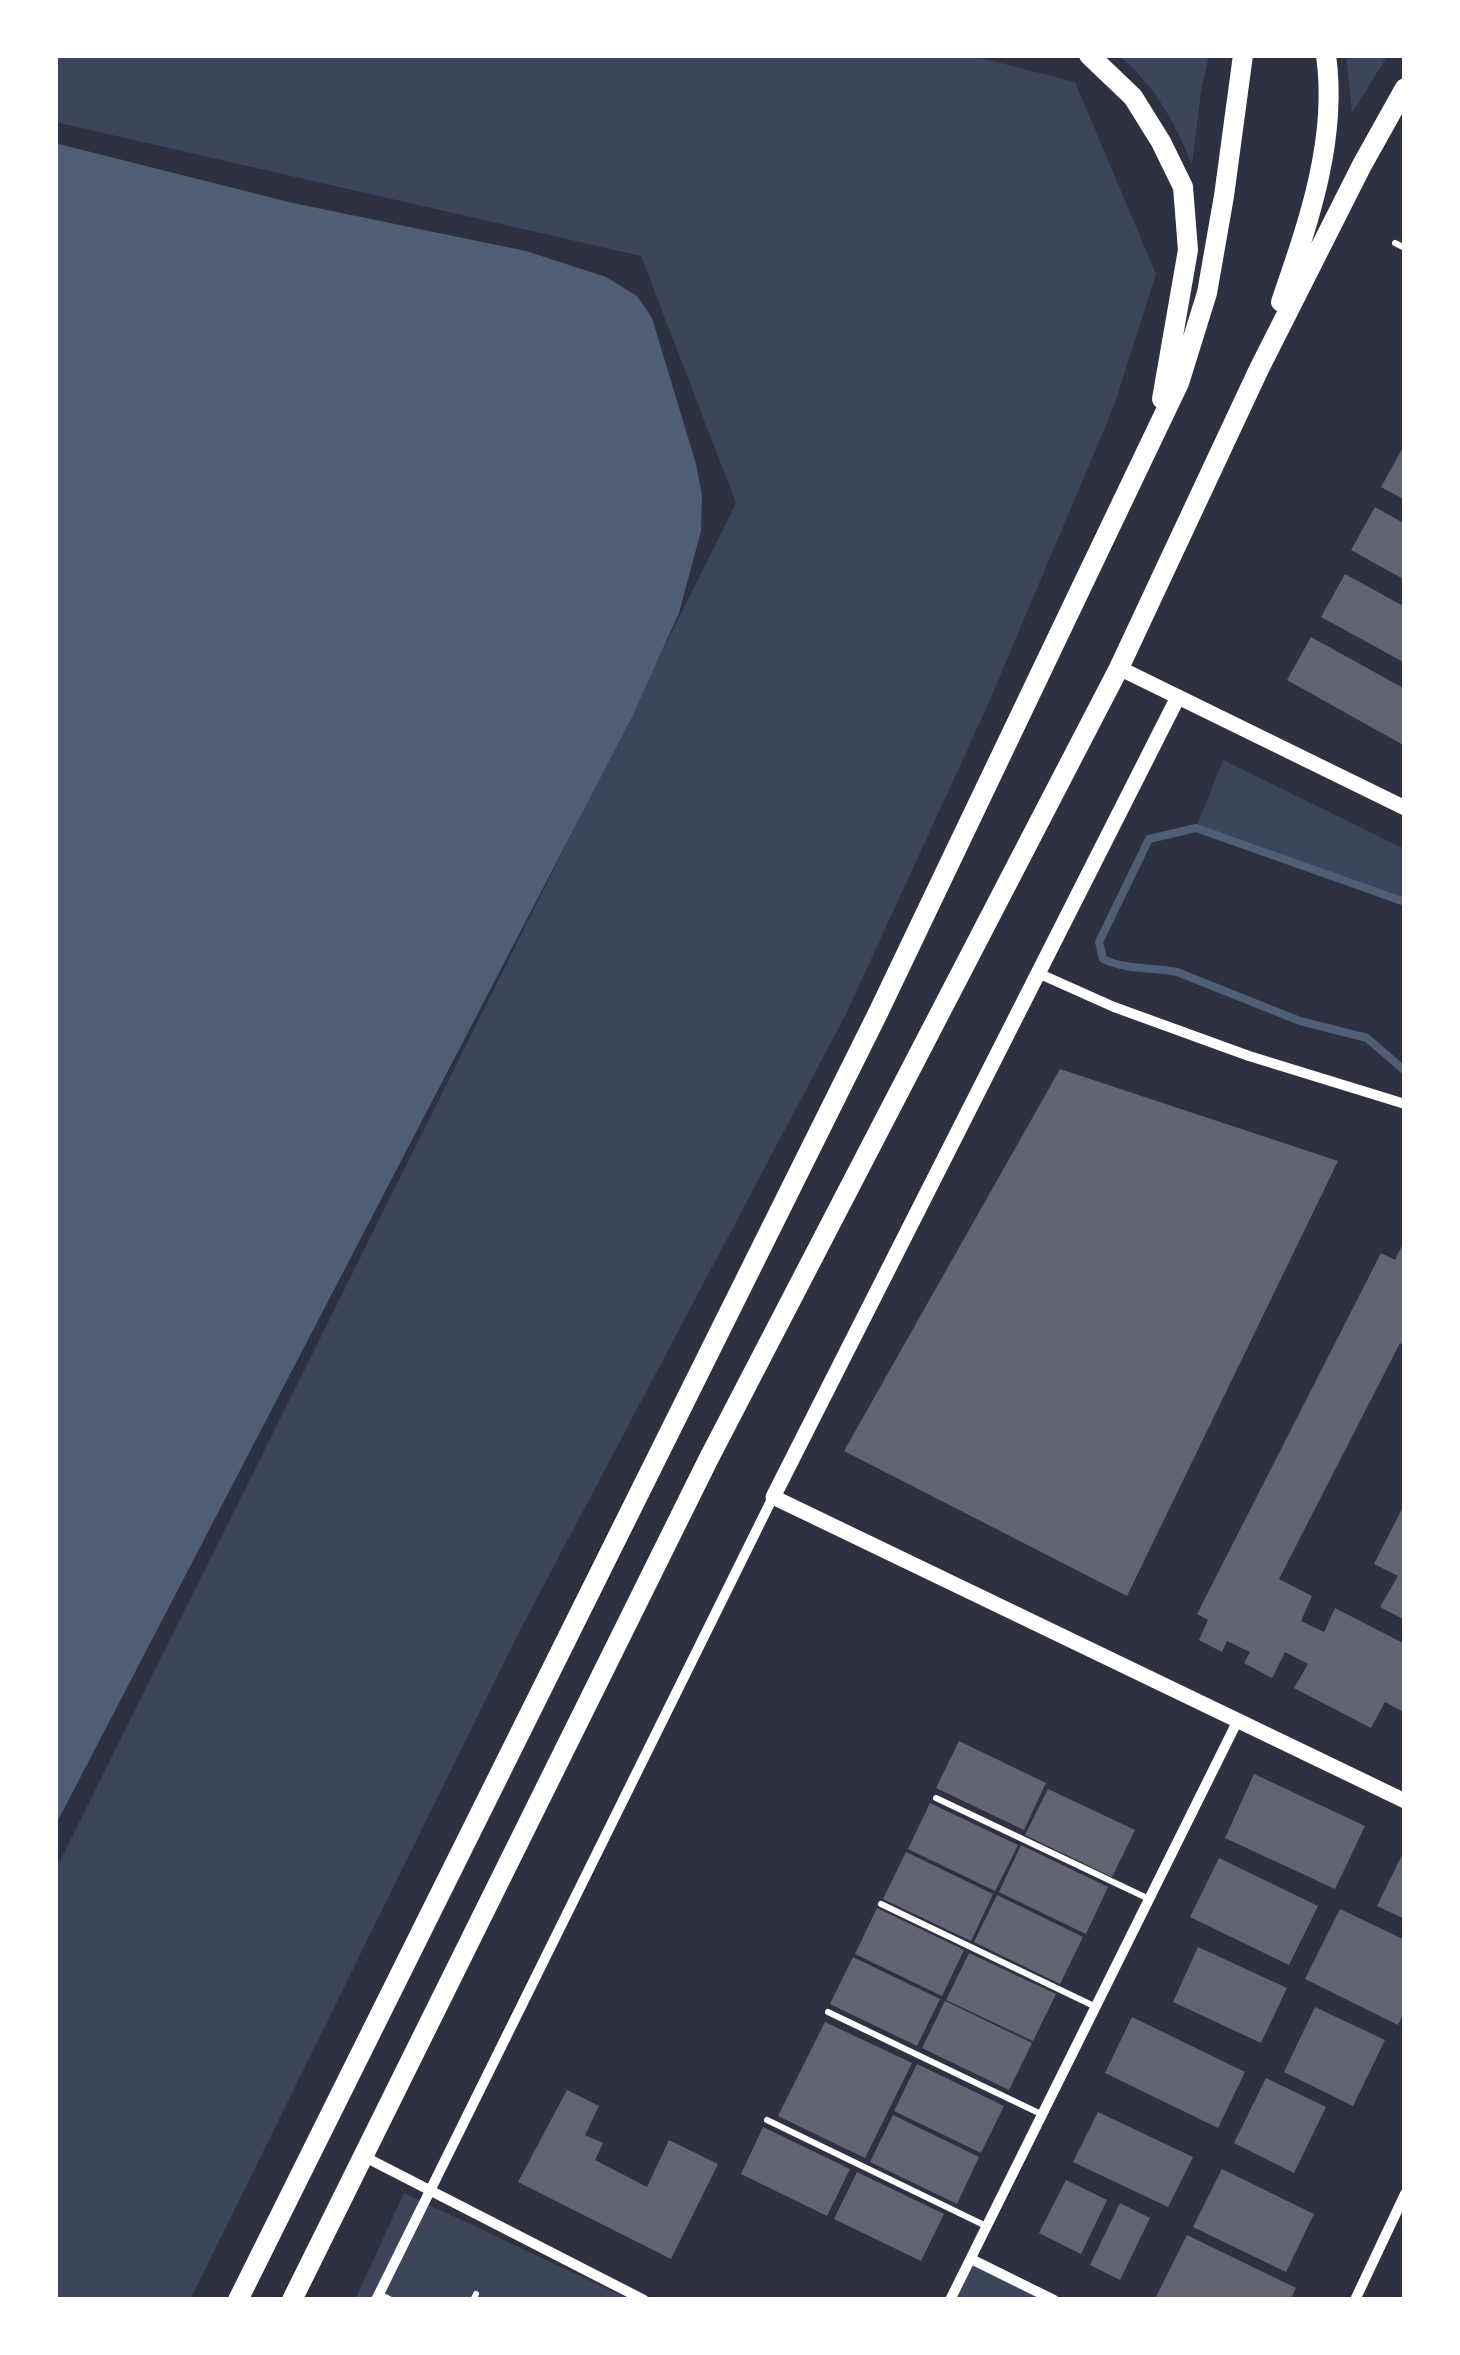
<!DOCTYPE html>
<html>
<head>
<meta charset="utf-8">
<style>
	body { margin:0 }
	#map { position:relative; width:1460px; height:2355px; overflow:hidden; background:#2d3142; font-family:Lato,sans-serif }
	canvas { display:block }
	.frame { position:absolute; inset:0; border:58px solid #fff; pointer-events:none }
</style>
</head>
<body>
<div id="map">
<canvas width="1460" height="2355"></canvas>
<div class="frame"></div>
</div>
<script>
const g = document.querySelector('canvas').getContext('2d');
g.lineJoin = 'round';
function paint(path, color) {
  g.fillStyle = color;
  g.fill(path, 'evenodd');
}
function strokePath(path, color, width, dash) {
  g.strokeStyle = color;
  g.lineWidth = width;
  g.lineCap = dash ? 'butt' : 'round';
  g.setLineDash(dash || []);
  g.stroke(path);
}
const green = new Path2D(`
	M55,55H969L1075,82L1156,274L1114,406L986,709L846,1014L519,1632L190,2300H55V1871L736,503L641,256L55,122Z
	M1117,55H1209L1201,91L1192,165C1176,125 1154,82 1117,55Z
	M1346,55H1388L1352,113Z
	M1223,760L1405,849V902L1196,828Z
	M404,2193L631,2300H355Z
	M971,2259L1054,2300H950Z`);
const water = new Path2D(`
	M55,143L293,203L526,251L606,277L637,296L652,318L696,464L702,495L701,531L679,613L632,717L55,1826Z`);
const stream = new Path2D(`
	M1405,902L1196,828L1149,839L1099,942L1103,959C1126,970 1152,967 1177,972L1300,1021L1367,1038L1405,1071`);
const building = new Path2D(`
	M1405,444V500L1381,487Z
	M1375,507L1405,524V580L1351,550Z
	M1345,574L1405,607V663L1321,617Z
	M1311,637L1405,689V746L1287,680Z
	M1060,1069L1338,1161L1127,1596L844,1451Z
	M1405,1240V1346L1400,1343L1279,1579L1312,1596L1301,1621L1324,1632L1335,1608L1405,1644V1665L1402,1671L1405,1672V1713L1385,1702L1371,1728L1294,1688L1308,1664L1285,1652L1272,1678L1244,1663L1250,1652L1227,1641L1222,1652L1199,1640L1208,1620L1197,1614L1381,1253L1395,1260Z
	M1405,1503V1620L1380,1607L1398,1576L1374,1564Z
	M959,1741L1046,1783L1024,1830L936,1788Z
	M1254,1774L1365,1826L1335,1889L1225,1838Z
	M1048,1789L1135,1830L1112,1877L1025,1835Z
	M930,1803L1018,1845L995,1891L908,1849Z
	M1021,1845L1108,1887L1086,1934L999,1892Z
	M906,1852L993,1894L971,1941L883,1899Z
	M1402,1855L1405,1856V1919L1377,1906Z
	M1219,1858L1318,1906L1289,1965L1190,1917Z
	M997,1895L1083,1937L1060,1984L974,1942Z
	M877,1908L964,1950L942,1996L855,1954Z
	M1340,1909L1405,1940V2011L1398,2025L1305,1979Z
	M1198,1947L1287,1988L1261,2043L1173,2002Z
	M969,1953L1056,1994L1033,2041L946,2000Z
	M853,1957L940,1999L917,2046L830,2004Z
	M945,2001L1032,2043L1009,2090L922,2048Z
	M1315,2007L1385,2040L1353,2106L1284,2072Z
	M1132,2017L1245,2072L1218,2128L1105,2073Z
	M825,2022L912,2063L865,2158L778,2116Z
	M917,2064L1004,2106L981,2153L894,2111Z
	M1266,2078L1326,2107L1294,2173L1234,2143Z
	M567,2090L599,2106L585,2135L603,2143L595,2160L647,2187L669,2140L718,2164L671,2259L518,2182Z
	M1098,2112L1193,2157L1168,2207L1073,2162Z
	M893,2115L979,2157L957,2204L870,2162Z
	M763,2127L850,2169L827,2216L741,2174Z
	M1222,2169L1314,2214L1286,2272L1193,2227Z
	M857,2172L944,2214L921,2261L834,2219Z
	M1066,2180L1107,2200L1081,2254L1039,2233Z
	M1120,2203L1150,2218L1120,2280L1090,2265Z
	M1187,2235L1296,2288L1290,2300L1155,2299Z`);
const service = new Path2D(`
	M1395,243L1405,248
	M936,1798L1149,1899
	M881,1904L1096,2007
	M828,2012L1043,2115
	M767,2120L986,2226
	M379,2294L391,2300
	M473,2300L476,2294`);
const minor = new Path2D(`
	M1040,974L1114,1007L1249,1056L1405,1104
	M363,2156L644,2300
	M971,2259L1054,2300
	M376,2300L773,1497
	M950,2300L1238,1720
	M1355,2300L1405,2194`);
const tertiary = new Path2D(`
	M1119,668L1405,808
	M1178,697L773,1497L1405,1801`);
const primary = new Path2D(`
	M1089,55L1133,97L1161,142L1183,187L1188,250L1162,399
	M1281,302C1308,224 1338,139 1326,55
	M238,2300L878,1013L1179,383L1207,293L1224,196L1243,55
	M292,2300L708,1460L1119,668L1259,369L1362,165L1405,88`);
paint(green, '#3c4559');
paint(water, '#4f5d75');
strokePath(stream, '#4f5d75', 8);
paint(building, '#626471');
strokePath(service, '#fff', 6);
strokePath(minor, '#fff', 10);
strokePath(tertiary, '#fff', 15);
strokePath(primary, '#fff', 20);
</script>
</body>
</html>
